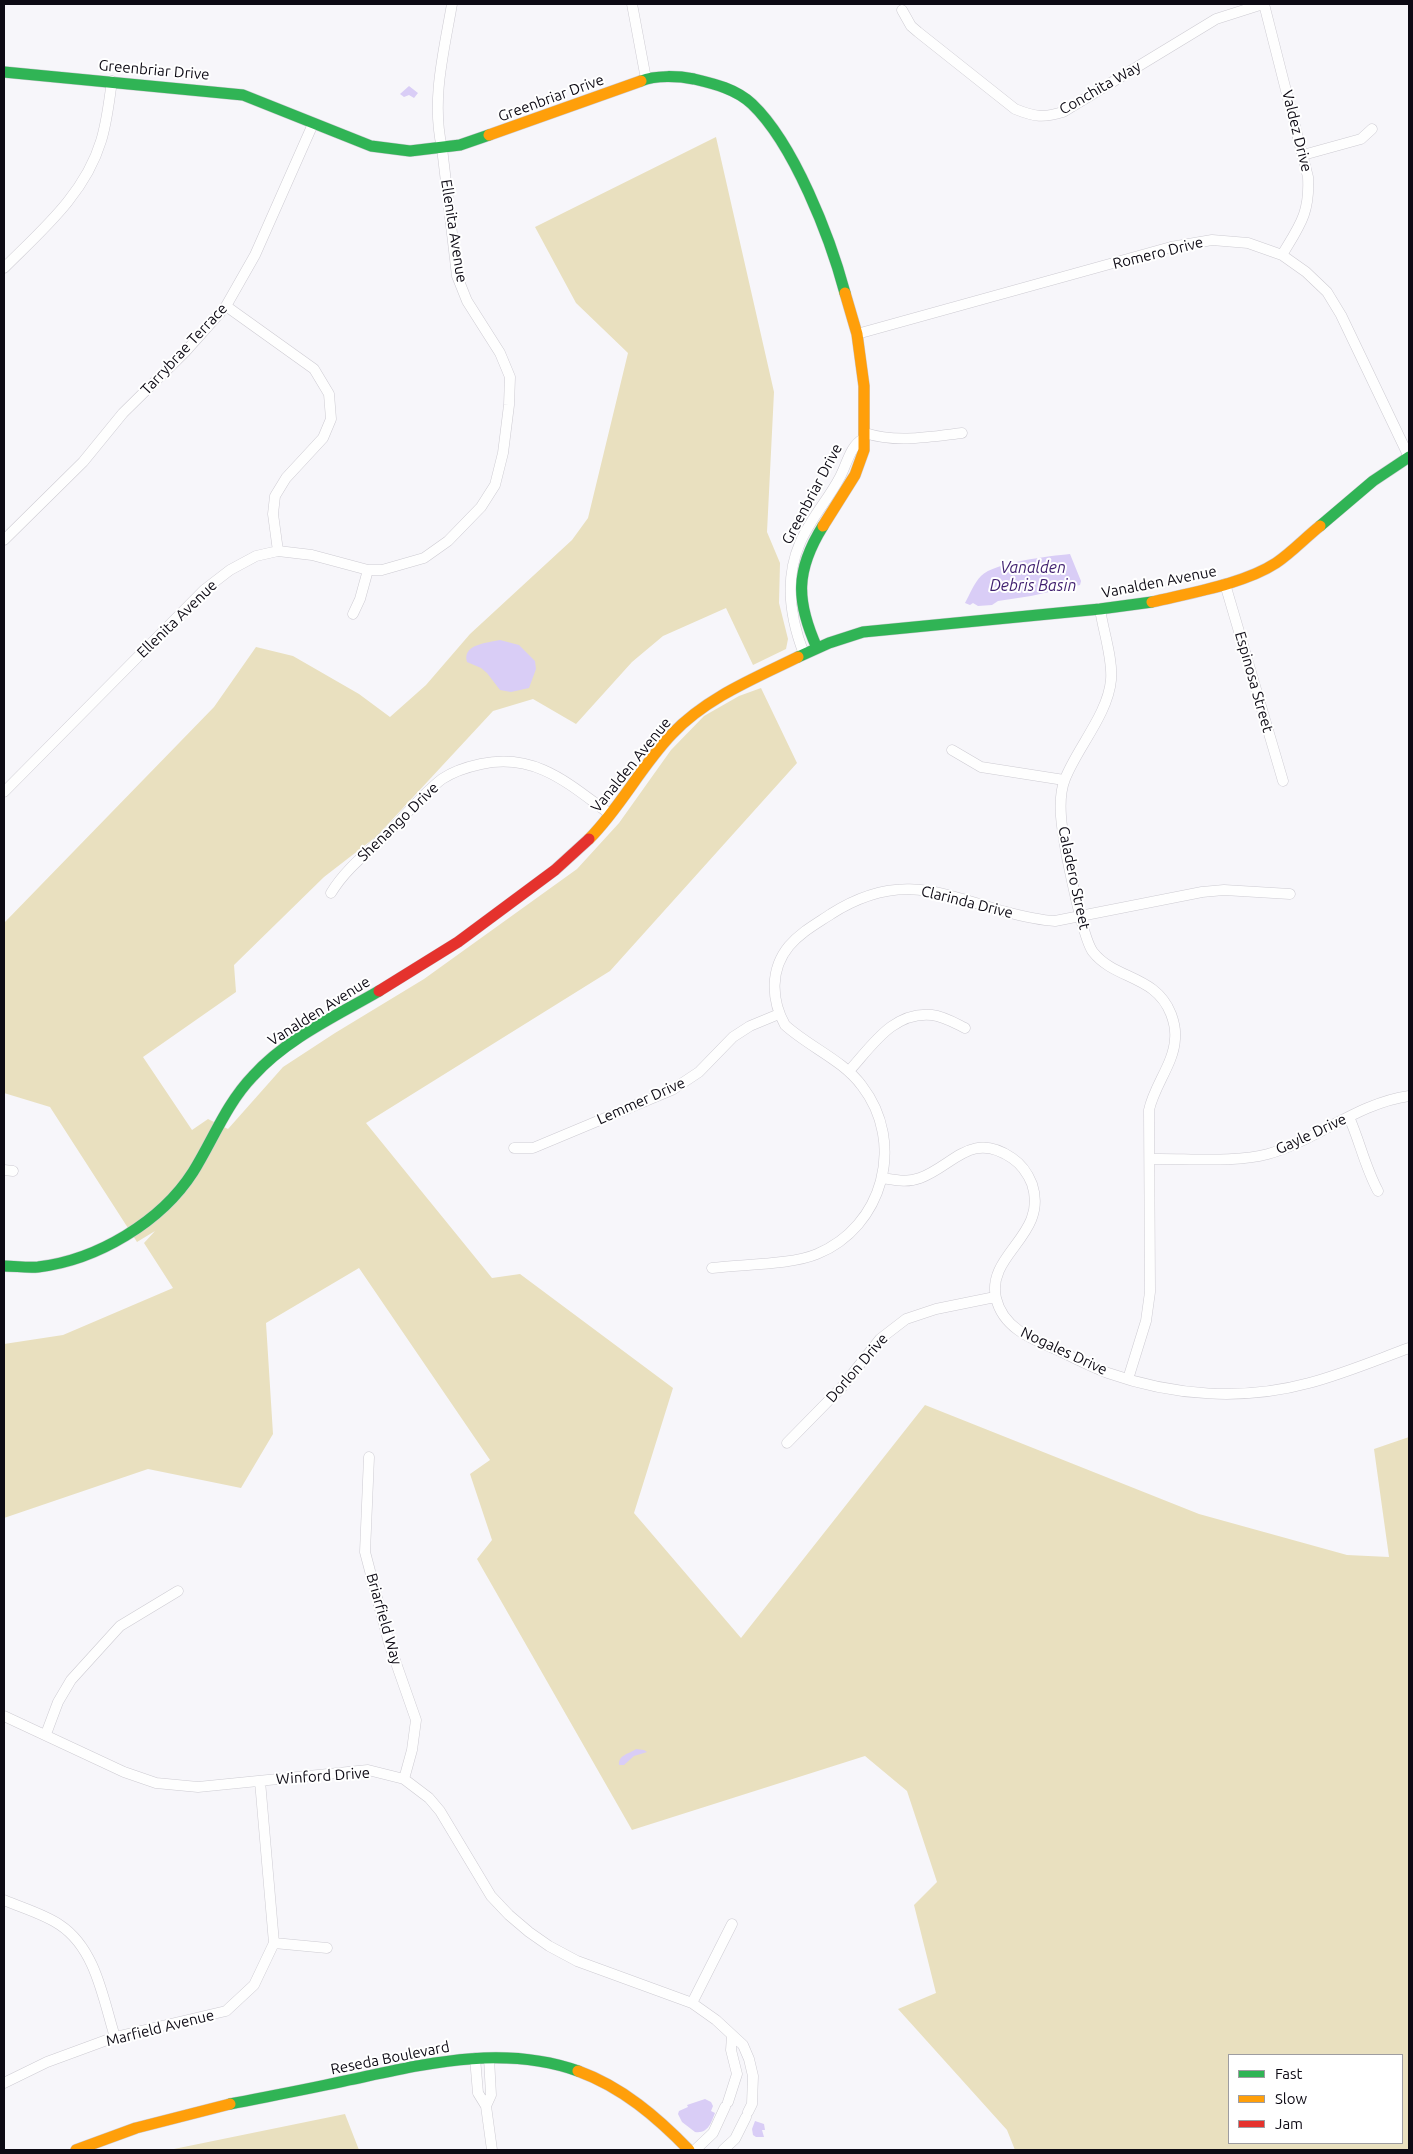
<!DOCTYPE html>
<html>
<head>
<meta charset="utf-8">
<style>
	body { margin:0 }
	#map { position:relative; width:1413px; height:2154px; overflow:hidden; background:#f7f6fa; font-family:Ubuntu,sans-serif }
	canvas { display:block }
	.frame { position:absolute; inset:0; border:5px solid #0d0a14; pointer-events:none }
	.legend { position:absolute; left:1228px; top:2054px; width:175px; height:90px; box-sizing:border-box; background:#fff; border:1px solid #9e9da1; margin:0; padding:6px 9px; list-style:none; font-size:15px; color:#0d0a14 }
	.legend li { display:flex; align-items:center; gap:10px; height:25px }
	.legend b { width:25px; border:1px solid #9e9da1 }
</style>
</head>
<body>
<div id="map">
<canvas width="1413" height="2154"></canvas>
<div class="frame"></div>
<ul class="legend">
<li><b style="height:6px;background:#30b455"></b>Fast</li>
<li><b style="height:6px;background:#ff9f0a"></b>Slow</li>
<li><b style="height:6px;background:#e5322d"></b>Jam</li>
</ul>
</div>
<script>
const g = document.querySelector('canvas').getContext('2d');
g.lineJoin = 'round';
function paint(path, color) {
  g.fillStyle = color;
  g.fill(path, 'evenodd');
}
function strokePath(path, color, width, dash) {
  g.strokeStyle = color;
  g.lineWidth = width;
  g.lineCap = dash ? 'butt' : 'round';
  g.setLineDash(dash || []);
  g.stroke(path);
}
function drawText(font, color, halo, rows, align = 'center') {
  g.font = font + ' Ubuntu,sans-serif';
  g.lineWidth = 4;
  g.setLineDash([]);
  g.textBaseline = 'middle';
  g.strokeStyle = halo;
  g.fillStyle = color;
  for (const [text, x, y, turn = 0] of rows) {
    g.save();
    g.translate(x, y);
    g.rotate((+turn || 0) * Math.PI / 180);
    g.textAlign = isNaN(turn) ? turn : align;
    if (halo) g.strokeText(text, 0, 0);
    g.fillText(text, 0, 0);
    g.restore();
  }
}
const green = new Path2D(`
	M716,137L774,392L767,532L780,563L779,603L788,639L786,649L753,665L726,608L663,636L632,662L576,724L533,699L493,711L377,836L324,877L234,965L236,992L143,1057L192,1130L208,1119L228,1129L283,1067L335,1033L424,979L577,869L619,823L671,750L704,716L739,696L761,688L797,763L610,971L366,1123L492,1278L520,1274L673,1388L634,1513L741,1638L925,1405L1199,1514L1347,1555L1389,1557L1374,1449L1409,1437V2150H1015L1007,2130L898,2009L936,1993L914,1905L937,1882L907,1791L865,1756L632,1830L477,1559L492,1540L470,1474L490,1460L359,1268L266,1323L273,1434L241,1488L148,1469L4,1518V1344L63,1335L173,1288L144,1243L155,1231L137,1242L50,1107L4,1093V923L214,707L256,647L293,656L359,694L390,717L426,685L470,634L572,540L588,518L628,353L576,303L535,227ZM1229,2055H1402V2143H1229Z
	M345,2114L359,2150H169Z`);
const water = new Path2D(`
	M409,86L418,93L414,98L409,95L404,97L400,94Z
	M1070,554L1081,581L1080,585L1031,596L998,601L992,605L978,606L973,603L970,605L965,603C970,594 974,583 981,576C995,562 1050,556 1070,554Z
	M500,640L519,645L535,661L536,669L529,688L511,692L500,690L487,673L481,668L467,662C462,644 487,643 500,640Z
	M636,1749L644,1750L647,1752L634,1756L624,1765H619C618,1755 629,1754 636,1749Z
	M705,2099L711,2102L713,2106L711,2111L715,2113C711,2123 708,2134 695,2132L682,2122L678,2114L679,2111L688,2107L687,2105Z
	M755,2121L764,2124L765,2130H762L764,2137H756L753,2135L752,2129Z`);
const street = new Path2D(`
	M632,4L646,79
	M1264,4L1308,177C1310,213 1300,225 1282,255
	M902,10L911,26L918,32L1015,109C1035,117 1043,118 1063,112L1216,19L1263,4
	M1303,155L1361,139L1372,129
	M4,268C42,230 85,194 101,141C107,122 109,101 112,81
	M226,306L314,369L329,394L331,419L323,438L286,478L275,496L273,514L278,551
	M857,334L1171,247L1212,240L1248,243L1282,255L1306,272L1327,292L1341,315L1409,457
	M865,433C896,443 929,437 962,433
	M4,540L83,462L123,413L185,352L226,306L255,255L313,124
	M1225,584L1283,781
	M1100,609C1103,630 1113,659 1111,680C1108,714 1077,748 1065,779C1056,801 1063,835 1067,857C1071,876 1083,939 1093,952C1115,980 1156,975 1171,1014C1174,1022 1176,1030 1175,1039C1174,1063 1154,1086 1149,1110L1150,1292L1146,1321L1128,1379
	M353,614L360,599L368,570
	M804,654C790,618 784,580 800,543C810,519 828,500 840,477C847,464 850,446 863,439
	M952,750L981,767L1064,780
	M4,792L204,590L230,570L256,556L278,551L312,555L368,570H382L424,558L448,541L481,507L495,485L503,453L509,405L510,377L500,353L467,301L457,276L442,148C431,100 444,51 452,4
	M331,893C348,865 372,850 394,827C409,811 424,793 442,779C454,771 467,767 481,764C536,752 570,785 610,814
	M849,1071C872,1046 893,1011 932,1015C943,1016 955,1023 965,1028
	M1349,1117C1360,1142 1365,1167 1378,1191
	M514,1148H533L672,1090L699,1072L733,1037L750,1026L779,1014
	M1150,1159C1184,1158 1236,1163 1268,1154C1317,1140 1358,1103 1409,1096
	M4,1170L13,1171
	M882,1178C895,1180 907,1183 920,1178C953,1166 971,1130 1012,1158C1021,1164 1028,1174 1032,1184C1049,1235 986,1254 996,1298C1003,1329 1034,1340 1060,1351C1076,1359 1092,1367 1108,1373C1173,1396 1243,1401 1309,1383C1343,1374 1376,1360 1409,1348
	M712,1268C741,1264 791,1265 817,1254C883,1227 906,1143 862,1086C843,1060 809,1047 785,1025C771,1000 770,969 789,946C801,932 816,924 831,914C894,874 934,890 999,910C1018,915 1035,920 1055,921L1202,892L1224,890L1290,894
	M787,1443L842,1387L880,1339L906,1319L936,1309L995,1297
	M369,1457L365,1552L389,1643L416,1720L412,1750L404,1779
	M4,1716L124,1772L156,1783L198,1787L368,1770L404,1779L429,1798L440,1811L491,1896L509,1915L529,1932L549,1946L577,1961L692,2003L716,2020L743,2045L749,2059L753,2076L752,2104L748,2112
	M46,1734L58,1702L71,1680L120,1626L178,1591
	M4,1900C22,1908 44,1914 60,1925C96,1949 103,1999 115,2037
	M274,1943L327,1948
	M692,2003L732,1924
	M475,2058L478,2093L486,2106L491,2095L489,2058
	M4,2083L47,2062L115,2037L226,2011L254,1985L274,1943L260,1781
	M728,2102L737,2074L731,2050L732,2036
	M486,2106L492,2150
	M695,2150L713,2133L725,2107
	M723,2150L735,2139L746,2117`);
const fast = new Path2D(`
	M4,72L243,95L371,146L410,151L460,145L489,135
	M641,81C656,75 678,76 694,79C715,84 736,89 752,104C794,144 830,237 845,293
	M1320,526L1373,481L1409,457
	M817,648C796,601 795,571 823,526
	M798,657L829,643L863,632L1100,609L1152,602
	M4,1266C15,1266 27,1268 38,1267C97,1260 161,1222 193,1172C213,1140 226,1104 253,1076C286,1039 336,1016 379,991
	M230,2104C270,2096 309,2089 349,2080C425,2064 502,2044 578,2071`);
const slow = new Path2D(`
	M489,135L641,81
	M823,526L855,475L864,450V386L857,334L845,293
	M1152,602C1189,593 1244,584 1276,563C1291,553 1305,538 1320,526
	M589,839C621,807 641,766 672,734C706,698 753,679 798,657
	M578,2071C622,2087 657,2117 689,2150
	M76,2150L136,2128L230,2104`);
const jam = new Path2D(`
	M379,991L458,942L555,870L589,839`);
const streetNames = [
	["Greenbriar Drive",154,70,5],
	["Conchita Way",1100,88,-30],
	["Greenbriar Drive",551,98,-20],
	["Valdez Drive",1297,131,76],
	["Ellenita Avenue",454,231,81],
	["Romero Drive",1158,253,-14],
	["Tarrybrae Terrace",184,349,-47],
	["Greenbriar Drive",812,494,-62],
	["Vanalden Avenue",1159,582,-11],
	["Ellenita Avenue",177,619,-44],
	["Espinosa Street",1254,682,74],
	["Vanalden Avenue",631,765,-51],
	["Shenango Drive",398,822,-44],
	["Caladero Street",1074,878,78],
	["Clarinda Drive",967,902,14],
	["Vanalden Avenue",319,1011,-32],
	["Lemmer Drive",641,1101,-24],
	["Gayle Drive",1311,1134,-25],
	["Nogales Drive",1064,1351,25],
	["Dorlon Drive",857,1368,-49],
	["Briarfield Way",384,1619,74],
	["Winford Drive",323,1776,-4],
	["Marfield Avenue",160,2028,-14],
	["Reseda Boulevard",390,2058,-11]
];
const waterNames = [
	["Vanalden",1033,568],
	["Debris Basin",1033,586]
];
paint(green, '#e9e0bf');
paint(water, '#d9cdf6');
strokePath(street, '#cdcbd2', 11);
strokePath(fast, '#cdcbd2', 12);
strokePath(slow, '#cdcbd2', 12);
strokePath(jam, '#cdcbd2', 12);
strokePath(street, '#fefefe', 10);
strokePath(fast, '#30b455', 11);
strokePath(slow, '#ff9f0a', 11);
strokePath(jam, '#e5322d', 11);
drawText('15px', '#0d0a14', '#fff', streetNames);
drawText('italic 16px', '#3f1e6e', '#fff', waterNames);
</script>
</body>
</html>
